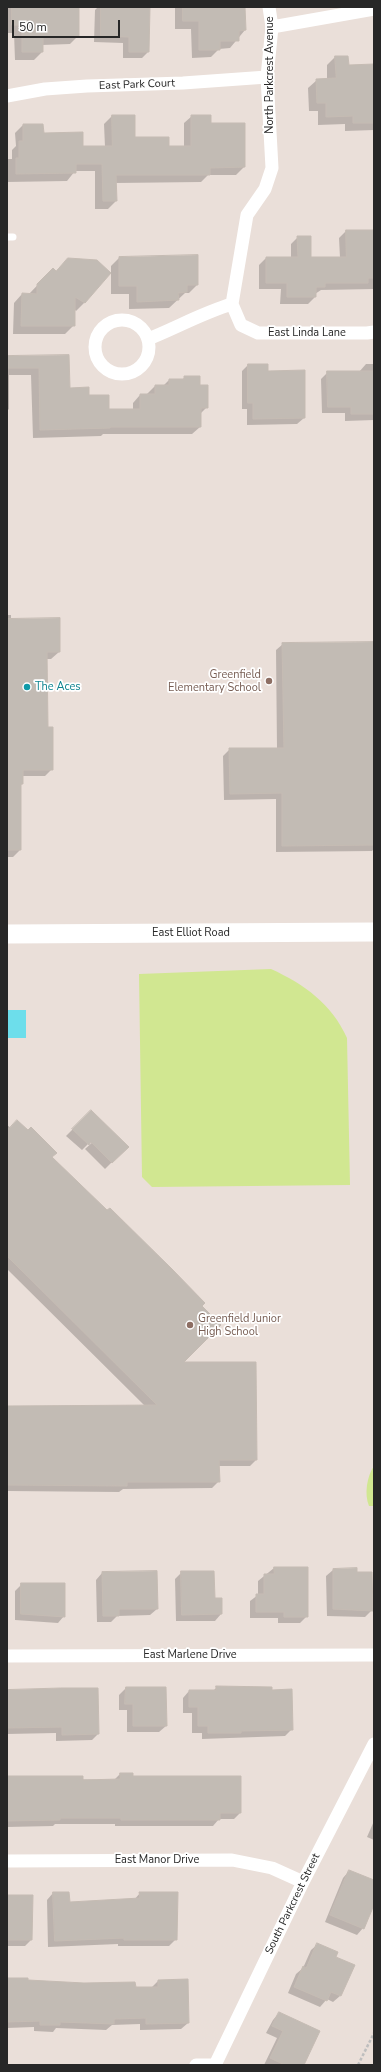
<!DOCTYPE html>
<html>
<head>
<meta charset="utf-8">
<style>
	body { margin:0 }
	#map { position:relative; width:381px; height:2072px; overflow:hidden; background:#eadfd9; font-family:"Nunito Sans",sans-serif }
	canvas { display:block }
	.frame { position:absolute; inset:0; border:8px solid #272727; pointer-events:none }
	.scale { position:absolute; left:12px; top:20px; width:108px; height:18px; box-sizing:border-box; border:2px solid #272727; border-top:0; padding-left:5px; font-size:12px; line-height:14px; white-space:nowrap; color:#272727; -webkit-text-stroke:3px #fff; paint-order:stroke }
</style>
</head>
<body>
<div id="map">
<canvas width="381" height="2072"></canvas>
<div class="frame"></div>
<div class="scale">50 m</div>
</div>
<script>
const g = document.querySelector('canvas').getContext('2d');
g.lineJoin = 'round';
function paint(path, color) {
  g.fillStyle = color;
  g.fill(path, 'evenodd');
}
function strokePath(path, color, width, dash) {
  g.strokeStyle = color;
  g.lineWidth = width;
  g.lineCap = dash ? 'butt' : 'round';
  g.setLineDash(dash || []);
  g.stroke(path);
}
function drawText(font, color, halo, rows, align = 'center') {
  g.font = font + ' "Nunito Sans",sans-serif';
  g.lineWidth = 3.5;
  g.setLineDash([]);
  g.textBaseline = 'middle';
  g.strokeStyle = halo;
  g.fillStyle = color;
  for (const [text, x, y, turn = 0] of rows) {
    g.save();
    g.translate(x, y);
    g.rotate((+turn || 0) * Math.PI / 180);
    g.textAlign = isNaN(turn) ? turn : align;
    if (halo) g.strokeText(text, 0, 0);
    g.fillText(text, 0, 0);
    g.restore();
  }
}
const pitch = new Path2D(`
	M271,969C304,984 332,1004 347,1038L350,1185L152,1187L142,1177L139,974Z
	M374,1466V1506H369C364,1494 367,1476 374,1466Z`);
const water = new Path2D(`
	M7,1010H26V1038H7Z`);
const shadow = new Path2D(`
	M7,7H78V36L70,44L42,45V52L34,60H15L14,33H7Z
	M98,7H149L148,52L142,58H123V43L94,42L95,10Z
	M175,7H244L245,30L230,48L219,49L211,57L192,58L191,29H175Z
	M335,57L348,66L374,65V130L345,131V124L318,125V111H309L308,88L317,80L327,79V65Z
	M112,116L134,138L168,148L184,147V123L192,116L210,124L244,167L236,175H208L201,182L116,183V201L108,209H95V171H75L67,181L7,182V159H12V150L16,146L15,133L23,125L82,147H105L104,124Z
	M346,231H374V289L321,290L315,294V297L308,304H280L281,289H259V265L266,258H291V244L298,237L310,258H340L339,238Z
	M119,258L197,285L189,293H185L169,308L129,309V294H111V266Z
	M53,269L85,302L76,311L74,309V325L65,334H13L14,303L22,294H29Z
	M68,356L69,389L88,396L108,410H133V403L140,395L147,394L155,386H163L169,380H182L185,377L199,386L207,407L200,414V427L192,434H103L101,436L33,438L31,375H9V409L7,411V357Z
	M366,364H374V420L345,421V413H322L321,379L328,372H359Z
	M248,365L267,372L304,418L297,424L247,425V409H242V371Z
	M7,615H11V620L59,652L51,659H46L47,728L52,769L45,776H22V784L20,786V850L13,857H7Z
	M374,643V849L372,851L276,852V799L224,800L223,756L230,749H277L276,650L283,644Z
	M91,1111L127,1147L105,1169L85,1149L95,1140L94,1138L82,1150L66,1136Z
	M7,1125L51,1158L201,1306L181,1363L256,1460L250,1466H218L219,1481L212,1488L123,1489L119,1492L7,1491V1407L145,1406L7,1269Z
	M274,1568L307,1616L300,1623H278V1618H250V1601L258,1595V1581Z
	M356,1569L372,1610L365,1617L327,1616L326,1576L333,1570Z
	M182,1572L221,1614L215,1621H176L175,1579Z
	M102,1573L157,1609L150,1615L117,1616L111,1622H97L96,1580Z
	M22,1584L64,1616L58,1623L15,1620V1591Z
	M217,1687L271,1691L292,1729L285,1736L202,1739V1733H192V1713H183V1698L189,1691H213Z
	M126,1688L166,1726L159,1732H127V1710H119V1695Z
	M7,1690L98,1734L92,1740L56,1741V1733L7,1734Z
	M120,1774L132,1777L240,1813L234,1819H219L213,1826H115V1824H55L53,1826L7,1827V1778L114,1780Z
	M374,1821V1840L367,1837Z
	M349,1871L374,1882V1909L372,1908L363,1928L357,1935L325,1922L343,1878Z
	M53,1893L69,1903L134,1900L140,1893L176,1939L169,1946H118V1944L48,1947L47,1900Z
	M7,1896L31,1940L25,1946H7Z
	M318,1944L334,1957L353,1966L340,1996L333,2002L327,1999L320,2007L288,1993L296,1974L303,1968L311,1950Z
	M7,1979L135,1988L152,1987L158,1981L188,2023L181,2029L140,2030V2024L112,2025L106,2030L56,2028L53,2032L34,2031V2027L7,2028Z
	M279,2013L303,2065H264L277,2038L266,2033L273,2020Z`);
const building = new Path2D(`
	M12,7H79V36L43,37V52H22V25H12Z
	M101,7H150L149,52H129V37L101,36Z
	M183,7H245L246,30L239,31V41H220V50H199V21H183Z
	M335,56H348L349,65L374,64V123H353V116L326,117V103H317L316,79L336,78Z
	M112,115H135V137H169V146H191V115H211V123H245V167L210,168V175H116L117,201H103L102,164H76V173L16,174V158H19V141H23V124H43L44,133L83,132V146H112Z
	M346,230H374V278H368V283H325V287H316V297H287V283H266V257H298L297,236H311V257H346Z
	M198,255V285H187V292L178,293L179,300L137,302V286H119V257Z
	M68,258L97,260L111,273L85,303L75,297V326H21L22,293L37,294V284L53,268L56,271Z
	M69,355L70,388L89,387V395H109V409H140V394H155V385H169V379H184V376H200V385H208V408H201V427H110V428L40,430L39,368H7V356Z
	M248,364H268V371L305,370V418L253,419V403H248Z
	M327,371H374V414H351V407H328Z
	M60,618V652H47L48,727H53V770H23V784H21V850H7V619Z
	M374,642V845L282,846V793L230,794L229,748H284L282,643Z
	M91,1110L129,1147L112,1163L91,1142L89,1145L72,1129Z
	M17,1120L28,1130L31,1127L57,1153L52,1157L107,1210L110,1208L172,1269L205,1303L202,1306L221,1325L184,1362H256L257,1460H219L220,1482H127V1486L7,1485V1406L157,1405L7,1256V1131Z
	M274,1567H308V1617H284V1612H256V1594H264V1574H274Z
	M357,1568V1572H372L373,1611L333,1609V1569Z
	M157,1571L158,1609H119V1616H103L102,1572Z
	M181,1571H214L215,1598H222V1614L182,1615Z
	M21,1583H65V1617L21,1614Z
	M216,1686L272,1687V1690L292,1689L293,1730L241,1731V1733H208V1726H198V1707H189V1690H216Z
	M126,1687H166L167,1726H133V1704H125Z
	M61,1688H98L99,1734L62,1735V1727L7,1728V1690Z
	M120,1773H133V1776H241V1813H220V1820H121V1818H60V1820L7,1821V1776H83V1780L120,1779Z
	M349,1870L374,1880V1905L364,1929L330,1915Z
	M53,1892H69L70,1902L140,1898L139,1892H178L177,1940H124V1938L55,1941Z
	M7,1895H33L32,1940H7Z
	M317,1943L338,1952L336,1957L355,1965L341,1996L331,1992L327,2001L294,1987L303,1966L306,1968Z
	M7,1978H28V1980L84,1983L135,1982L136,1987H158V1980L188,1979L189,2023L146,2024V2018L114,2019V2024L60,2022V2025H40V2021L7,2022Z
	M279,2012L320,2031L304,2065H285L270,2058L283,2031L272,2026Z`);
const path = new Path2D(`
	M358,2065L374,2033`);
const lane = new Path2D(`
	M7,237H13`);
const street = new Path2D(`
	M269,7L272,27L267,77L272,168L265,189L247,215L232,304L241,325L258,333H367L374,332
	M272,27L374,9
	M7,96L45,89L87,86L183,83L267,77
	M95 347a27 27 0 1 1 54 0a27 27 0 1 1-54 0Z
	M148,339C176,328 202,313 232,304
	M7,1656L374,1655
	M7,1861L232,1860L272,1868L303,1882
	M196,2065H215L303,1882L374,1744`);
const secondary = new Path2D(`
	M7,934L374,932`);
const markers = [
	[269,681,4,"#8d6e63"],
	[27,687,4,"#0f9aa8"],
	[190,1325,4,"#8d6e63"]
];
const streetNames = [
	["North Parkcrest Avenue",270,75,-90],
	["East Park Court",137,85,-2],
	["East Linda Lane",307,333],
	["East Elliot Road",191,933],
	["East Marlene Drive",190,1655],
	["East Manor Drive",157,1860],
	["South Parkcrest Street",293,1904,-64]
];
const educationNames = [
	["Greenfield",261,675],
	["Elementary School",261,688],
	["Greenfield Junior",198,1319,"left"],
	["High School",198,1332,"left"]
];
const cultureNames = [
	["The Aces",35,687]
];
paint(pitch, '#d1e791');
paint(water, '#6ddeeb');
paint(shadow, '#0003');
paint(building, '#c2bbb4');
strokePath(building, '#c5bbb3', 1);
strokePath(path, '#bebebe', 2.5, [3, 2]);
strokePath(lane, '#fff', 7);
strokePath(street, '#fff', 13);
strokePath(secondary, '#fff', 19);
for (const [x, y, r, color] of markers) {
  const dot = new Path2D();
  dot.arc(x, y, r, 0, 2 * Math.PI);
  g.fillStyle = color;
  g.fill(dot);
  strokePath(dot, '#fff', 1.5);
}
drawText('11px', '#272727', '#fff', streetNames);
drawText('11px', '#785e54', '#fff', educationNames, 'right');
drawText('11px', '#0d838f', '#fff', cultureNames, 'left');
</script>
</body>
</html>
